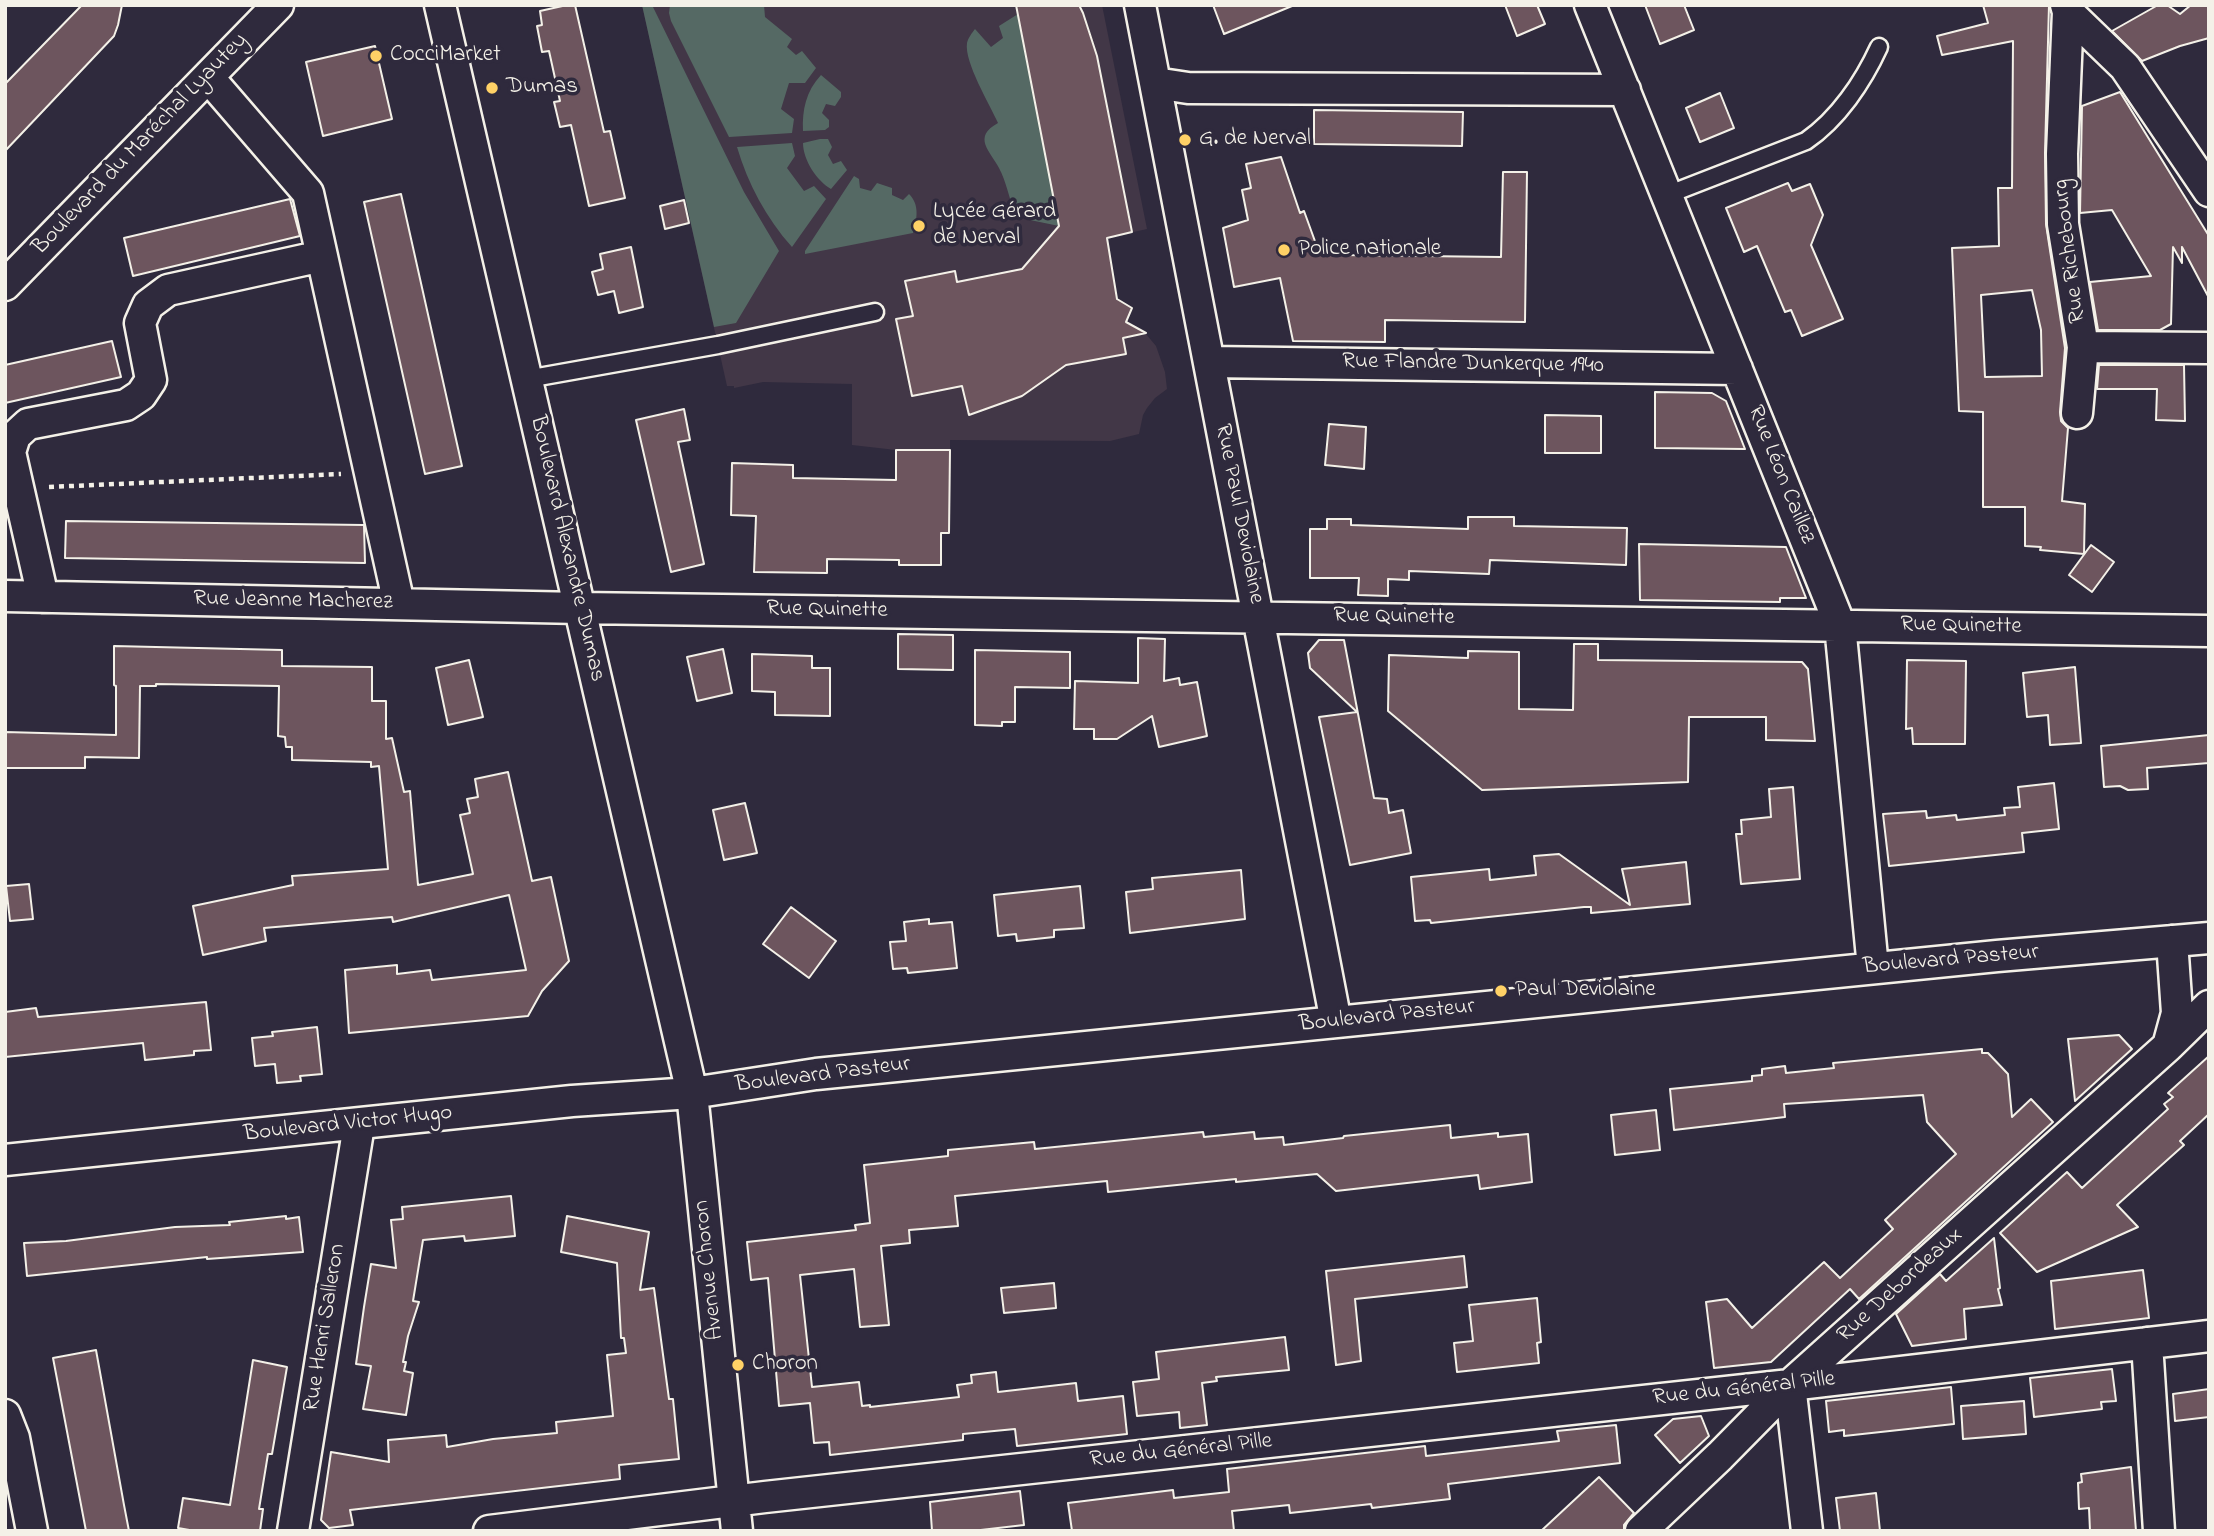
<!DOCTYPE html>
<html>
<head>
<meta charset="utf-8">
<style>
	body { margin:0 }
	#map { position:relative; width:2214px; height:1536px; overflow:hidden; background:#2f2a3d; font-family:"Indie Flower",sans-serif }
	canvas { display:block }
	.frame { position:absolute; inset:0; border:7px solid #f4f1e8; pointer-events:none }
</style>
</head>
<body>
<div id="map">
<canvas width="2214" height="1536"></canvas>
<div class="frame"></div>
</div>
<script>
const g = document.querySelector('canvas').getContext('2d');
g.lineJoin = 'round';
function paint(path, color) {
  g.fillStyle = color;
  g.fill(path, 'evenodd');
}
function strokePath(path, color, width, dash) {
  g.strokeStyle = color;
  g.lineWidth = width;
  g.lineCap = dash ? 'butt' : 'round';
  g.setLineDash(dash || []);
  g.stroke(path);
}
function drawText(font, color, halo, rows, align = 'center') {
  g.font = font + ' "Indie Flower",sans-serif';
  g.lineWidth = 7;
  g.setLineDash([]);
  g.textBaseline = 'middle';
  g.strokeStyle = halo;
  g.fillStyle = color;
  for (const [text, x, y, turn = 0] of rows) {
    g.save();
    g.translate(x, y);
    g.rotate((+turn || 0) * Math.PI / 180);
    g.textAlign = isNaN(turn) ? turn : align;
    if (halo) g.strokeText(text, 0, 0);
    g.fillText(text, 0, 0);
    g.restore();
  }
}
const built = new Path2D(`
	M642,5H1102L1147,229L1107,238L1117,299L1132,308L1126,322L1146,334L1156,346L1165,372L1167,389L1155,398L1147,408L1143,415L1139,434L1110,441L950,440V450H896L852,445V384L763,382L734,388V386H727Z`);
const green = new Path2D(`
	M642,5H652L744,192L779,251L736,323L714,327Z
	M670,5H764L765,17L792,39L787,47L796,55L802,51L816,68L805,83H789L781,109L794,119L792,133L729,137L671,21L669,13Z
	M1018,14L1059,226L1030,220L1014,211C1009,197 1006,181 999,168C990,151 972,137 998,123C990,105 964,62 967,43C968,38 972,33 975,29L991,47L1003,38L999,26Z
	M821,75L841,92V97L835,106L826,104L822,113L829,120V127L825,130L803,131C802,110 806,91 821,75Z
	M820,139H828L832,147L828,155L833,164L841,161L847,170L831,189C817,181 803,160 803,143Z
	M792,143L795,156L787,168L804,191L814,186L826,199L792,247C766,218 748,184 737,147Z
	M854,176L859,179L860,188L871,191L877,183L892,188V195L903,200L909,194C920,205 917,219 913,233L805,254V251Z`);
const building = new Path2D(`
	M82,5H122L118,25L114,36L5,151V84Z
	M567,5H575L604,132L610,131L625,198L589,206L571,125L560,127L554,102L560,101L549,51L542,52L537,26L542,25L540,11Z
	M1016,5H1079L1083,13L1097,56L1132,232L1107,238L1117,299L1132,308L1126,322L1146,333L1123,338L1126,354L1066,365L1022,396L969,415L962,386L912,396L896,319L913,316L905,281L955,271L957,282L1022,269L1059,226Z
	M1213,5H1292V6L1224,34Z
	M1505,5H1537L1545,24L1517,36Z
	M1645,5H1684L1694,30L1660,44Z
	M1983,5H2049L2045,153L2046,224L2065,348L2060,412L2061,421L2068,428L2062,501L2085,504L2084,554L2040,550L2041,547L2025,546V507H1983V412L1959,411L1952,248L1999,246L1998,188H2012L2013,41L1942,55L1937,36L1988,23ZM2032,290L2041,330L2042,376L1985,377L1981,295Z
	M2158,5H2167L2180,14L2191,5H2209V38L2180,46L2142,61L2112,31Z
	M375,46L392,119L323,136L306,62Z
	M2120,92L2209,236V298L2182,247V263L2173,247L2171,324L2160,330H2098L2090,282L2151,276L2112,210L2080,213L2082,106Z
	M1720,93L1734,128L1700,142L1686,108Z
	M1314,110L1463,112L1462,146L1314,144Z
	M1281,157L1300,213L1304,211L1316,244L1341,245V255L1501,257L1503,172H1527L1525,322L1385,320V342L1293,341L1280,278L1234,287L1223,228L1248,220L1242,190L1251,188L1246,164Z
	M1788,183L1792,191L1810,184L1823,215L1811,245L1843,319L1802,336L1791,310L1785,312L1757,246L1744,252L1726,208Z
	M401,194L462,466L425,474L364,202Z
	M290,199L300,236L133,276L124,238Z
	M684,200L689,223L665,229L660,206Z
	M631,247L643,307L619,313L614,291L598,295L592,272L603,269L600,254Z
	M112,341L121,377L5,403V365Z
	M2099,365H2184L2185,421L2156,420L2157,389H2097Z
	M1655,392L1712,393L1726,401L1745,449L1655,448Z
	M684,409L690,440L678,442L704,564L671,572L636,420Z
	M1545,415L1601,416V453H1545Z
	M1329,424L1366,427L1364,469L1325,465Z
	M896,450H950L949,533H941V565H899V560L827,559V573L754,572L756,516L731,515L732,463L793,465V478L896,480Z
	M1468,517H1514V526L1627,528L1626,565L1490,560L1489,574L1409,571V580L1388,579V596L1358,595L1359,578H1310V529H1327V519H1351V525L1468,529Z
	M66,521L364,525L365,563L65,558Z
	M1639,544L1786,547L1806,598H1780V602L1640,600Z
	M2091,545L2114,562L2092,592L2069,575Z
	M898,634L953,635V670L898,669Z
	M1138,638L1165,639L1164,681L1179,678L1180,685L1197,682L1207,736L1159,747L1152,716L1117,739H1094V729H1074L1075,681L1138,683Z
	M1319,640H1344L1374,798L1387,799L1389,813L1403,810L1411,853L1350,865L1319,717L1357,712L1310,668L1308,653Z
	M1574,644H1598V660L1802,662L1808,669L1815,741L1766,740V717H1689L1688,782L1482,790L1388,711L1389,655L1468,658V651L1519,652V709L1573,710Z
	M114,646L282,650V666L372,667V701H386V739L392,738L404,792L410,791L418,885L473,874L460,815L470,813L467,799L478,797L475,779L508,772L532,881L551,877L569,961L542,991L528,1016L349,1033L345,970L397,965V974L430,970L432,980L526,970L509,895L393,922L392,917L264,928L266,941L203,955L193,906L293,885L292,876L388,869L379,766L371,767V762L292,760V747H286L285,737L278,736L279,686L156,684V686H140L139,758L85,757V768H5V732L116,735V686L114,685Z
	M723,649L732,693L697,701L687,657Z
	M975,650L1070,652V688L1015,687V722H1002V726L975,725Z
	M752,654L812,656V668H830V716L775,715V692L752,691Z
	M469,660L483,717L448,725L436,668Z
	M1907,660L1966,661L1965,744H1913L1912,728L1906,729Z
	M2075,667L2081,743L2050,745L2048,715L2027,717L2023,673Z
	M2209,735V763L2147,768L2148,789L2128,790L2120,786L2104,787L2101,746Z
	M2054,783L2059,829L2022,833L2024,852L1889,866L1883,814L1926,811L1927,818L1956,815L1957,820L2005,815L2004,808L2020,807L2018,787Z
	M1793,787L1800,879L1741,884L1736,834H1742L1741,820L1771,817L1769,789Z
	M745,803L757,853L724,860L713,810Z
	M1559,854L1630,905L1622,869L1686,862L1690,904L1591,913V907H1584L1431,923L1430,920L1415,921L1411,877L1489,869L1490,880L1536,875L1534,856Z
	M1241,870L1245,919L1130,933L1126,892L1153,889L1152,878Z
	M29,884L33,919L10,921L6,886Z
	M1080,886L1084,928L1054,930V937L1017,941L1016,934L998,936L994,895Z
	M791,907L836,941L809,978L763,944Z
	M929,919V924L952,922L957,968L908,973L907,968L893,969L890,942L906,941L904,922Z
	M206,1002L211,1050L194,1051V1055L145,1060L143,1043L5,1057V1012L36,1008L38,1017Z
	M317,1027L322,1074L300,1076L301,1081L277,1083L275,1064L255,1066L252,1038L273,1036L272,1032Z
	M2119,1035L2132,1049L2075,1101L2068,1039Z
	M1982,1049V1053H1988L2008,1074L2012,1117L2031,1099L2053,1122L1859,1299L1850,1289L1771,1362L1714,1368L1706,1302L1727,1299L1752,1328L1824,1262L1840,1278L1893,1229L1885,1220L1956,1154L1927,1122L1923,1095L1784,1104L1785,1117L1674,1130L1670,1089L1752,1081V1076L1762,1075V1069L1785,1066L1786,1073L1834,1068L1833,1063Z
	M2209,1056V1114L2180,1141L2184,1145L2117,1205L2138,1227L2037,1272L2000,1233L2067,1172L2082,1188L2168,1109L2164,1104L2173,1097L2168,1093Z
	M1656,1110L1660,1150L1615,1155L1611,1115Z
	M1450,1125L1451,1138L1498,1133V1137L1528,1134L1532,1182L1480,1189L1478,1175L1336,1191L1317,1174L1236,1182V1179L1108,1192L1107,1181L955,1196L958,1226L909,1230L910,1243L881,1246L889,1325L860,1327L854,1269L800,1275L812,1387L859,1382L862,1406L870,1405V1407L959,1397L957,1385L972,1383L971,1375L996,1372L998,1392L1076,1383L1078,1401L1123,1396L1127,1434L1017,1446L1015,1429L963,1434V1440L830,1455L829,1442L814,1443L810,1403L779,1406L768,1278L751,1280L747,1242L856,1230L855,1225L870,1223L864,1165L948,1156V1150L1034,1142L1035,1149L1203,1132L1204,1137L1254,1132L1255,1139L1283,1137L1284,1145L1343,1138L1344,1136Z
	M511,1196L515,1236L465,1241L464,1236L423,1240L413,1301L419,1302L408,1336L403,1362H406L404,1371L413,1373L406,1415L363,1409L371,1366L356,1364L364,1307L371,1264L396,1268L391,1220L403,1219L402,1207Z
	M286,1216V1219L299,1217L303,1252L207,1259V1257L27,1276L24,1243L66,1241L175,1227L230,1225L229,1222Z
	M567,1216L649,1232L640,1290L654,1288L669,1399H673L679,1459L619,1465L620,1479L350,1510L353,1525L329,1528L321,1520L331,1452L389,1462L388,1440L446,1435L447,1447L493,1439L557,1433L556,1422L613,1416L607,1355L626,1353L624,1338H621L617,1263L561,1252Z
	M1994,1238L2000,1288L1998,1289L2002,1305L1964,1309L1966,1339L1912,1346L1896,1314L1940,1274L1946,1281Z
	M1464,1256L1467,1287L1355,1299L1361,1361L1336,1365L1326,1271Z
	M2143,1270L2149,1318L2055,1329L2051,1281Z
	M1054,1283L1056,1308L1004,1313L1001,1288Z
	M1537,1298L1541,1342L1537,1343L1539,1363L1457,1372L1454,1343L1473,1341L1469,1305Z
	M1285,1337L1289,1370L1216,1377L1217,1381L1202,1383L1207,1425L1180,1428L1179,1412L1137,1416L1133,1382L1159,1379L1156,1352Z
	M96,1350L124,1505L129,1531H86L53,1358Z
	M253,1360L287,1367L272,1454H268L259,1509H263L260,1531H195L178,1528L183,1498L230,1505Z
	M2112,1369L2116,1401L2101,1402L2102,1409L2034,1417L2030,1378Z
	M1951,1387L1954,1424L1844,1436V1430L1829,1432L1826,1401Z
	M2209,1389V1417L2175,1421L2173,1394Z
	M2024,1401L2026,1434L1963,1439L1961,1406Z
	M1701,1416L1709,1436L1680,1463L1655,1435L1673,1419Z
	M1616,1425L1620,1463L1448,1484L1450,1499L1372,1508L1371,1504L1290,1513L1289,1505L1232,1511L1234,1531H1072L1068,1503L1173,1490L1174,1498L1229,1492L1227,1469L1425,1446L1426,1456L1559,1441L1557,1431Z
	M2131,1467L2136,1531H2090L2089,1508L2079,1509L2078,1483L2082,1482L2081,1474Z
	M1599,1477L1634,1513L1624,1525V1531H1541Z
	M1020,1491L1024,1525L972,1531H932L930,1502Z
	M1876,1493L1880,1531H1840L1836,1498Z`);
const path = new Path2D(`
	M49,487L341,474`);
const service = new Path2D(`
	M1667,195L1806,141C1838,119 1863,82 1879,47
	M527,379L718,345L875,312`);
const minor = new Path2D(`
	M440,5L692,1093L737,1531
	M1140,5L1336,1022
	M1590,5L1840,625L1873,968
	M2066,5L2068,12L2062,154L2063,224L2083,347L2077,413
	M2068,12L2125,67L2209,191
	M208,77L308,193L399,604
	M1155,83L1188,88L1625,90
	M5,285L278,5
	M2083,347L2209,348
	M1209,362L1737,369
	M5,596L580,608L2209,631
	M43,597L10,452L15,436L28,424L126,405L141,395L151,380L140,323L148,305L168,290L322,256
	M2168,1046L2177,1013L2172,941
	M5,1160L572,1101L692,1093L816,1074L1997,956L2209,938
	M2147,1343L2159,1531
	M1790,1385L1807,1531
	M5,1415L14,1438L32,1531
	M293,1531L359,1125
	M489,1531L765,1497L1790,1385L2209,1336
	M1641,1531L1720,1456L1790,1385L2168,1046L2209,1006`);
const markers = [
	[376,56,7,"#ffd166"],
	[492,88,7,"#ffd166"],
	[1185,140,7,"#ffd166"],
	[919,226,7,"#ffd166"],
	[1284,250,7,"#ffd166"],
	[1501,991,7,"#ffd166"],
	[738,1365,7,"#ffd166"]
];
const poiNames = [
	["CocciMarket",390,56],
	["Dumas",506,88],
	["G. de Nerval",1199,140],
	["Lycée Gérard",933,213],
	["de Nerval",933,239],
	["Police nationale",1298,250],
	["Paul Deviolaine",1515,991],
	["Choron",752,1365]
];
const streetNames = [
	["Boulevard du Maréchal Lyautey",141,145,-46],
	["Rue Richebourg",2071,251,-97],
	["Rue Flandre Dunkerque 1940",1473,365,1],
	["Rue Léon Caillez",1780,475,68],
	["Rue Paul Deviolaine",1238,514,79],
	["Boulevard Alexandre Dumas",566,549,77],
	["Rue Jeanne Macherez",293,602,1],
	["Rue Quinette",827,611,1],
	["Rue Quinette",1394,618,1],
	["Rue Quinette",1961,627,1],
	["Boulevard Pasteur",1951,961,-5],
	["Boulevard Pasteur",1387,1017,-6],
	["Boulevard Pasteur",823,1076,-7],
	["Boulevard Victor Hugo",348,1125,-6],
	["Avenue Choron",710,1270,-96],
	["Rue Debordeaux",1901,1286,-42],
	["Rue Henri Salleron",326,1328,-81],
	["Rue du Général Pille",1744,1390,-6],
	["Rue du Général Pille",1181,1452,-6]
];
paint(built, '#423747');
paint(green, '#556964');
paint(building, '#6d555e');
strokePath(building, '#f4f1e8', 2);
strokePath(service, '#f4f1e8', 21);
strokePath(minor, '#f4f1e8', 35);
strokePath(path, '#f4f1e8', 4.5, [5, 5]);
strokePath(service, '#2f2a3d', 16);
strokePath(minor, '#2f2a3d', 30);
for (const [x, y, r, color] of markers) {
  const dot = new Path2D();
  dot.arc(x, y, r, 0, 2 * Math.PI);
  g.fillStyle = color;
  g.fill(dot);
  strokePath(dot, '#2f2a3d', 2.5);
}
drawText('23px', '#f4f1e8', '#2f2a3d', poiNames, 'left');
drawText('23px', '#f4f1e8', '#2f2a3d', streetNames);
</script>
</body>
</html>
